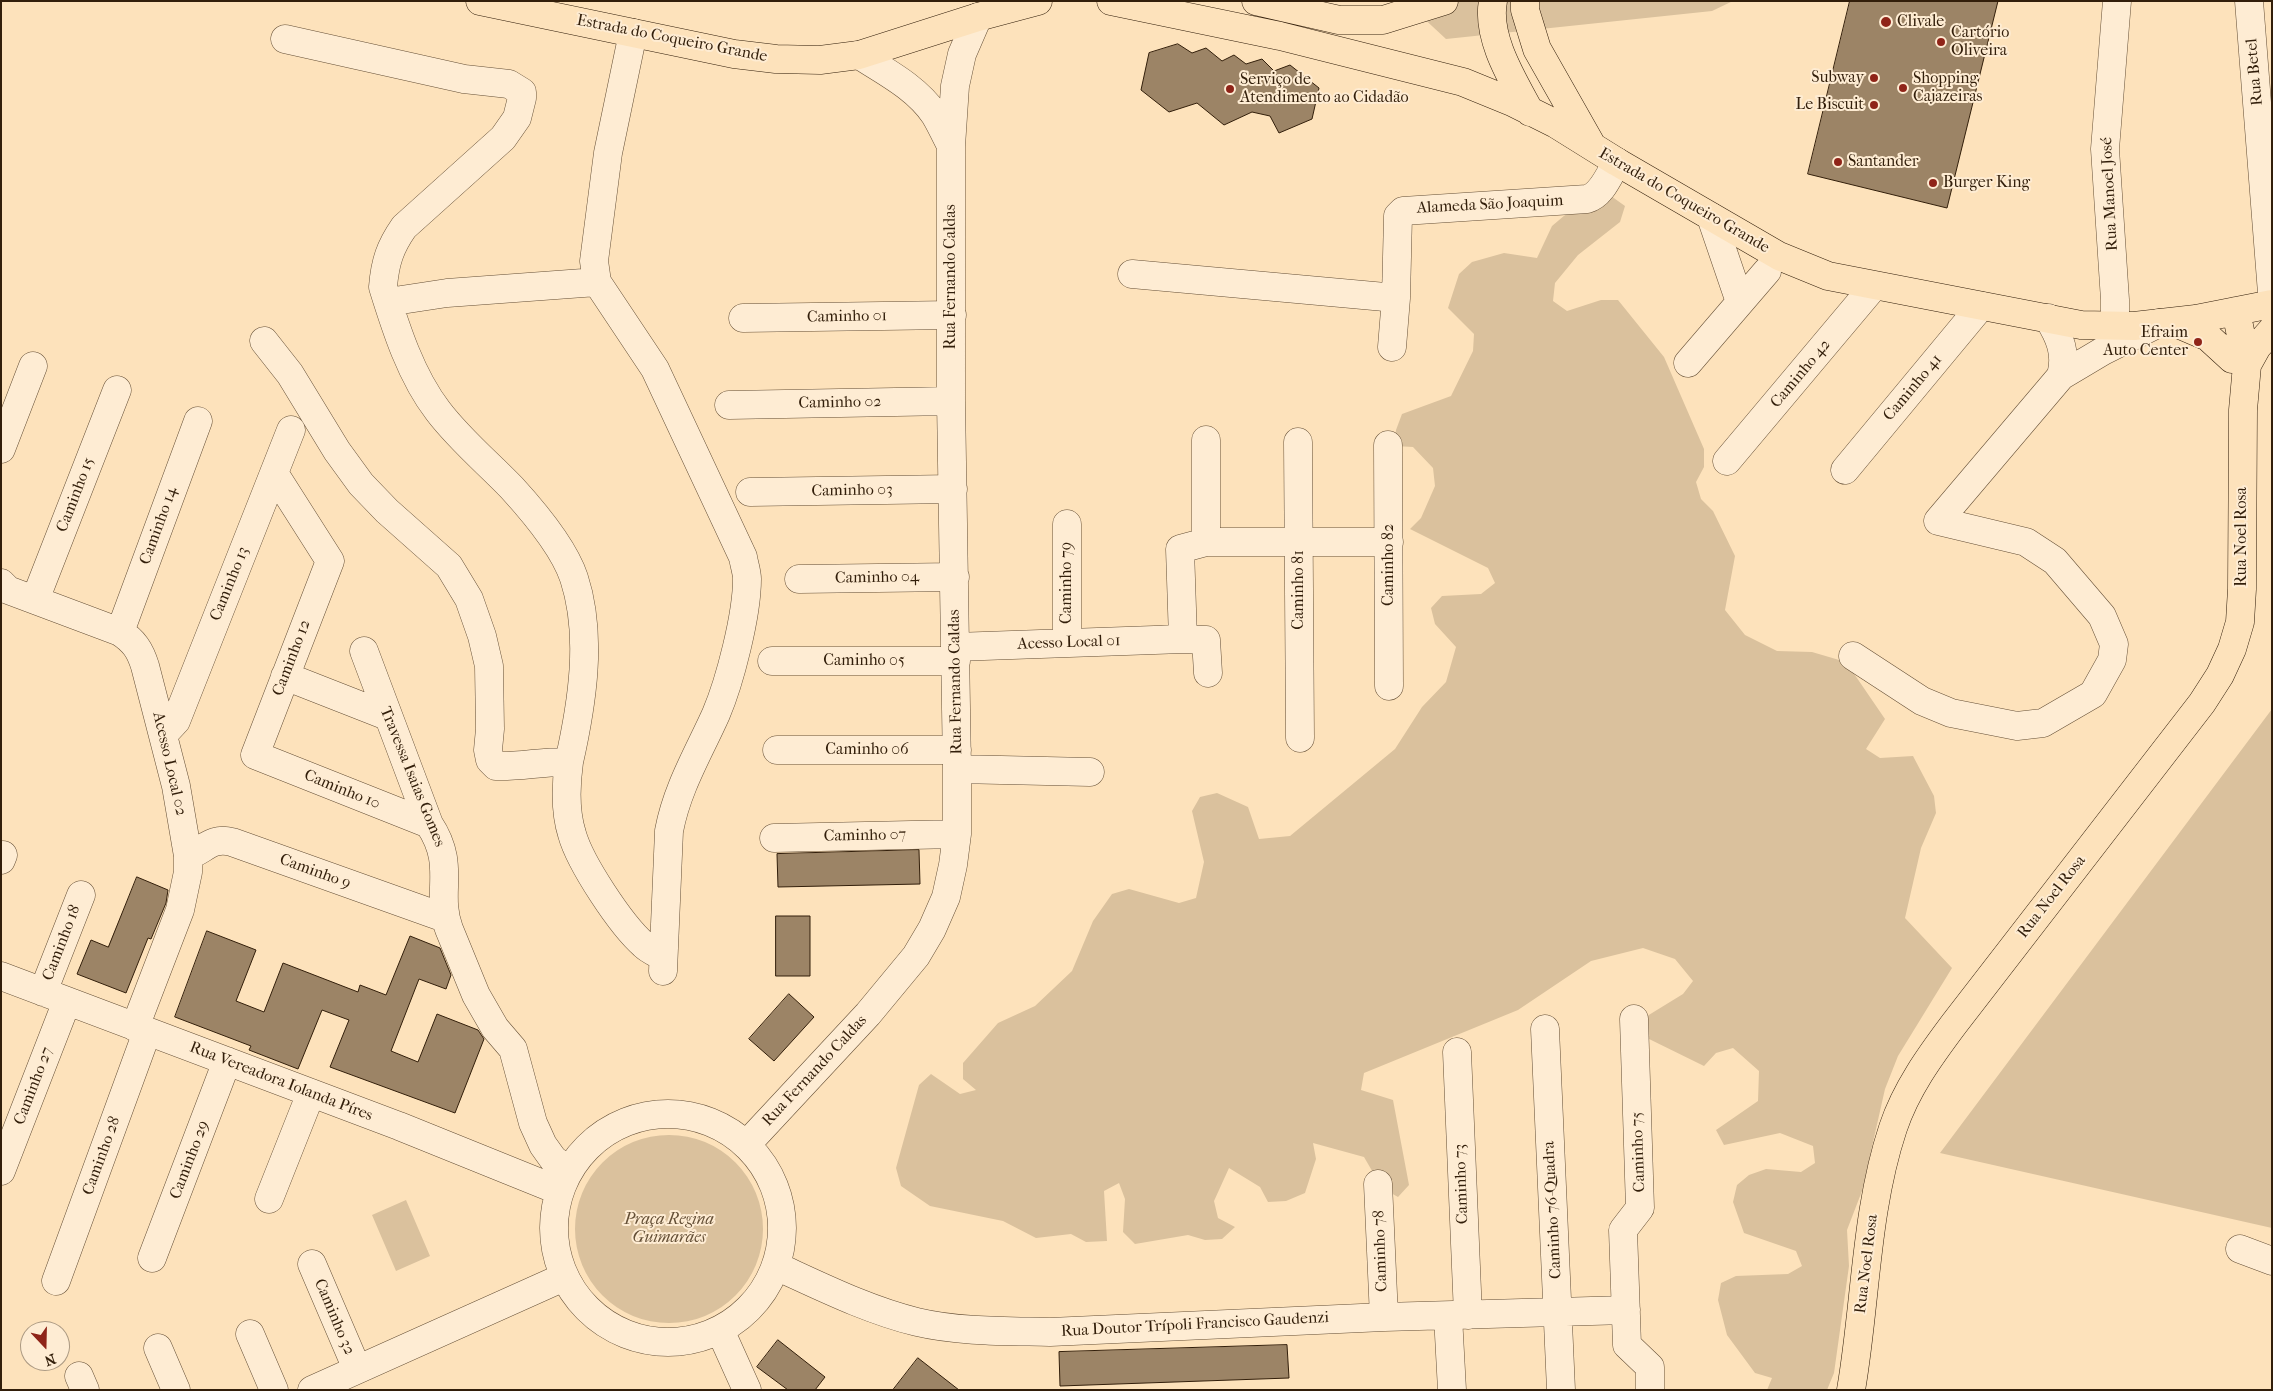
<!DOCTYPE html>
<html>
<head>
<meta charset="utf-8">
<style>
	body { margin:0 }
	#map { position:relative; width:2273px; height:1391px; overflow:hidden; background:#fde2bb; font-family:"IM FELL French Canon",serif }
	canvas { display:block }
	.frame { position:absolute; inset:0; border:2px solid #321e0a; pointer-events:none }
	.north { position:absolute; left:20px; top:1321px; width:50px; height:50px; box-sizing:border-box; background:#feecd3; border:1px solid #ac9a83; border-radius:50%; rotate:159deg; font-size:14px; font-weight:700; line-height:20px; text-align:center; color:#321e0a }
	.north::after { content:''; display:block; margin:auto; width:18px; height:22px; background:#8f2418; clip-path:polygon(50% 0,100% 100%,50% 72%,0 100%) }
</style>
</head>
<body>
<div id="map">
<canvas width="2273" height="1391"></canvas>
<div class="frame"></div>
<div class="north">N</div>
</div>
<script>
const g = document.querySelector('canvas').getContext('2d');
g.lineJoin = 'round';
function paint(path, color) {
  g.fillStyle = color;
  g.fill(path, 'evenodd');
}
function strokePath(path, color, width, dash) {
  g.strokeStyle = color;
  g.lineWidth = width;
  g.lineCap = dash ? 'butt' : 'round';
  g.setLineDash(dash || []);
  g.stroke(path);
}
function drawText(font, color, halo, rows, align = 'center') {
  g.font = font + ' "IM FELL French Canon",serif';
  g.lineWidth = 4;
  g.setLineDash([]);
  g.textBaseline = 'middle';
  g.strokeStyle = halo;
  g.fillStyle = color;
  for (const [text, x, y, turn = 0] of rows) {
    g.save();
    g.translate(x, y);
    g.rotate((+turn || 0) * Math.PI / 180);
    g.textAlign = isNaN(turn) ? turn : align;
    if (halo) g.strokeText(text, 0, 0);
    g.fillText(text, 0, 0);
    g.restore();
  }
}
const green = new Path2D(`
	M1405,1H1733L1712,11L1446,39Z
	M1611,196L1625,206L1620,222L1578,255L1555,283L1553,301L1567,311L1601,300H1618L1664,357L1704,449V467L1696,482L1701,499L1713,511L1735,556L1725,610L1745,635L1777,651L1812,652L1846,662L1885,719L1866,749L1880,758L1913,756L1934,796L1936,813L1921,848L1905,918L1952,968L1898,1056L1885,1089L1862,1191L1847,1230L1849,1266L1834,1373L1827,1390H1767L1772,1378L1755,1373L1727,1335L1718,1300L1721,1283L1736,1276L1788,1274L1802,1266L1796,1251L1744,1233L1733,1202L1737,1185L1749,1175L1766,1169L1801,1172L1815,1163L1813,1146L1780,1133L1724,1145L1716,1130L1758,1101L1759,1071L1733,1048L1716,1053L1704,1066L1645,1037L1639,1021L1683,994L1693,981L1675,959L1643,948L1591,961L1518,1010L1364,1073L1361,1090L1393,1100L1409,1185L1398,1197L1382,1188L1364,1157L1313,1143L1316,1159L1305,1193L1286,1201L1268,1202L1260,1187L1229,1168L1214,1201L1218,1218L1235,1227L1222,1239L1205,1240L1188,1235L1135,1244L1123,1232L1125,1199L1119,1183L1104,1191L1107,1241L1086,1242L1071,1234L1036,1238L1003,1221L930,1206L901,1186L896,1168L919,1085L931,1074L960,1094L976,1090L963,1079V1063L998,1023L1035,1006L1072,971L1093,921L1112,894L1129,889L1179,903L1196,898L1204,862L1192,811L1200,797L1217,793L1248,807L1259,839L1290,836L1395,749L1422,707L1446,682L1456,647L1435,624L1431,608L1442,596L1481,594L1495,583L1488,568L1410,529L1421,518L1435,486L1433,468L1413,447L1395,446L1396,430L1402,414L1451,396L1473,351L1474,334L1448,308L1459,274L1472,262L1504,253L1537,258L1552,226L1565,215L1594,197Z
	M2272,709V1228L1940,1153Z
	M575 1229a94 94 0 1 1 188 0a94 94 0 1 1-188 0Z
	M406,1200L430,1256L396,1271L372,1215Z`);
const building = new Path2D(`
	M1850,1H1998L1947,208L1808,174Z
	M1178,44L1192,53L1206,48L1222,61L1234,55L1246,64L1262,59L1274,71L1290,65L1319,88L1312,119L1279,133L1270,116L1252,112L1224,125L1197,103L1169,112L1141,90L1149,53Z
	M919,850L920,884L778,887L777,854Z
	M137,877L168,890L166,903L151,939L148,938L126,993L77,974L91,940L108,947Z
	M776,916H810V976H776Z
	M207,931L256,950L236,1001L264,1012L283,963L358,992L360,985L386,995L410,936L440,948L451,975L446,989L419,979L391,1051L418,1062L437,1014L478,1030L484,1039L455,1113L330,1067L349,1020L322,1010L298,1069L249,1050L251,1046L175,1017Z
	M789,994L814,1017L774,1061L749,1039Z
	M778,1340L825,1377L815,1390H788L757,1367Z
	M1287,1345L1289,1378L1060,1386L1059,1352Z
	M918,1358L959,1390H893Z`);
const minor = new Path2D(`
	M2249,1L2272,293
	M633,33L608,153L594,261L597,282L655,369L743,557C744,564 747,572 747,579C747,615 730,681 716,714C699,752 677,788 669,831L663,971
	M285,39L464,79L509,84L522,92V98L517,118L503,138L404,227C390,247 385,262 383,287C396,329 411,376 438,411C460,440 487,462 512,488C533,511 564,548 574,578C593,636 582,704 569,762
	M859,55C886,72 917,88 935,115C941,125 946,136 951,146
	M1711,217L1740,302
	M1132,274L1396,298
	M388,302L447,293L597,282
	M743,318L952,315
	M2048,318C2060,337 2067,354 2061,376
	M2115,327V300L2105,149L2117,1
	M264,341L290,374L337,451L361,484L387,511L449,566L469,599L482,636L489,666L490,729L488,750L490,760L496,766C521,767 544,761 569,762C566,784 565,812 572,834C580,863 621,925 644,945C649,950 657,953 663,957
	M1392,347L1396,298L1398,216L1403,211L1587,199C1602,195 1609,175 1617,162
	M1688,363L1767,271
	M729,405L951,401
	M1206,440V542
	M1298,442L1300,738
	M1388,445L1389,686
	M1,449L33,366
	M1727,461L1874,286
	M1845,470L1981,306
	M274,473L330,561L255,755L429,824
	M750,492L953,489
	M1067,524V643
	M799,579L955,577
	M1,583L8,590L120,632C134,641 140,650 145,666L176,786L188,856V872L180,910L135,1027
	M35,600L117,390
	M120,632L198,421
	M955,647L1183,639
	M364,651L429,824C457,866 435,891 449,929L476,995L495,1028L513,1049L533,1123L543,1145L553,1159L569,1171
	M1853,656L1922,701L1951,713L2017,726L2043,723L2093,694L2112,660L2114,644L2102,616L2055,561L2026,542L1938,521L2061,376L2103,351L2159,323
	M772,661H956
	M1208,673L1206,640L1183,639L1180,549L1206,542H1389
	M285,676L387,716
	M163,735L176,721L291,430
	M777,750H957
	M957,769L1090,772
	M774,838L957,834
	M188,856C206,849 211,837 232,842L445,918
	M1,860L3,855
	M1,976L399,1126L560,1191
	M43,992L81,895
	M1634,1019L1640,1208L1623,1230L1627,1345L1650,1367V1390
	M1545,1029L1561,1390
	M1457,1052L1468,1315
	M554 1228a114 114 0 1 1 228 0a114 114 0 1 1-228 0Z
	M746,1145L868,1014L916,956L932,929L946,897L953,865L957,834V769L951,401V146L955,86L962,54L978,17
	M1,1171L67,1001
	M1378,1184L1384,1317
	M269,1199L311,1093
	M2240,1249L2272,1261
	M152,1258L227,1061
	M312,1264L357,1369
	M776,1266C822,1287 868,1310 917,1322C959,1332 1008,1331 1050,1332L1384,1317L1626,1310
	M56,1281L147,1032
	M1448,1316L1452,1390
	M720,1330L747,1390
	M250,1334L274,1390
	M158,1348L176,1390
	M79,1376L85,1390
	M312,1390L564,1277`);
const major = new Path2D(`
	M480,1L734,54L776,59L820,60L859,55L978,17L1038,1
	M1111,1L1280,36L1463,82L1512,102L1556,124L1617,162L1779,256L1828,276L2081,325L2134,326L2196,319L2272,304
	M1256,1L1339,20H1383L1444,1
	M1493,1C1486,38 1513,80 1530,112
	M1525,1V10L1537,49L1592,146
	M2173,322L2208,337L2232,359
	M2247,365L2257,347L2272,330
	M1851,1390C1866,1303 1865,1212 1893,1128C1906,1089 1930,1056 1954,1024L2202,703L2220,675L2232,649L2240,622L2242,589L2243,410L2247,365L2236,311`);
const markers = [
	[1886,22,6,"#8f2418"],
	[1941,42,5,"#8f2418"],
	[1874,78,5,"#8f2418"],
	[1903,88,5,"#8f2418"],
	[1230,89,5,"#8f2418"],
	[1874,105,5,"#8f2418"],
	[1838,162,5,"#8f2418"],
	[1933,183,5,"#8f2418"],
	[2198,342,5,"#8f2418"]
];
const poiNames = [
	["Clivale",1897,22],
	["Cartório",1951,33],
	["Oliveira",1951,51],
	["Subway",1864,78,"right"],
	["Shopping",1913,79],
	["Cajazeiras",1913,97],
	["Serviço de",1240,80],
	["Atendimento ao Cidadão",1240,98],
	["Le Biscuit",1864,105,"right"],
	["Santander",1848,162],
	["Burger King",1943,183],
	["Efraim",2188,333,"right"],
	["Auto Center",2188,351,"right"]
];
const streetNames = [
	["Estrada do Coqueiro Grande",672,39,11],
	["Rua Betel",2255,72,-95],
	["Rua Manoel José",2110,194,-93],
	["Estrada do Coqueiro Grande",1684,201,30],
	["Alameda São Joaquim",1490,205,-3],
	["Rua Fernando Caldas",951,277,-90],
	["Caminho 01",847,317,-1],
	["Caminho 42",1801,374,-50],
	["Caminho 41",1913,388,-50],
	["Caminho 02",840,403,-1],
	["Caminho 03",852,491,-1],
	["Caminho 15",76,495,-69],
	["Caminho 14",159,526,-70],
	["Rua Noel Rosa",2242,537,-90],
	["Caminho 82",1389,565,-90],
	["Caminho 04",877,578,-1],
	["Caminho 79",1067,583,-90],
	["Caminho 13",230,584,-68],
	["Caminho 81",1299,590,-90],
	["Acesso Local 01",1069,643,-2],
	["Caminho 12",292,658,-69],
	["Caminho 05",864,661],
	["Rua Fernando Caldas",956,682,-91],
	["Caminho 06",867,750],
	["Acesso Local 02",169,764,77],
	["Travessa Isaias Gomes",412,777,68],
	["Caminho 10",342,790,22],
	["Caminho 07",865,836,-1],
	["Caminho 9",315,872,20],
	["Rua Noel Rosa",2052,897,-52],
	["Caminho 18",62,943,-69],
	["Rua Fernando Caldas",815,1071,-47],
	["Rua Vereadora Iolanda Píres",281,1082,21],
	["Caminho 27",34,1086,-69],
	["Caminho 75",1639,1152,-92],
	["Caminho 28",102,1156,-70],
	["Caminho 29",190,1160,-69],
	["Caminho 73",1462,1184,-92],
	["Caminho 76-Quadra",1553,1210,-93],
	["Caminho 78",1381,1251,-92],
	["Rua Noel Rosa",1867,1264,-83],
	["Caminho 32",334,1317,67],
	["Rua Doutor Trípoli Francisco Gaudenzi",1195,1325,-3]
];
const parkNames = [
	["Praça Regina",669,1220],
	["Guimarães",669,1238]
];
paint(green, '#dac19d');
paint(building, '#9c8466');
strokePath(building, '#321e0a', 1);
strokePath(minor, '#654f36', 29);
strokePath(major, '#321e0a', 29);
strokePath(minor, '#feecd3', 28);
strokePath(major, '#fde2bb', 28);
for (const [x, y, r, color] of markers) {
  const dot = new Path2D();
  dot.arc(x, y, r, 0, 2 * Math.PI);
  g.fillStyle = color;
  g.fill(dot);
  strokePath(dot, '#feecd3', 2);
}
drawText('16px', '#321e0a', '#feecd3', poiNames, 'left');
drawText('16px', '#321e0a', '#feecd3', streetNames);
drawText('italic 16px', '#644f36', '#feecd3', parkNames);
</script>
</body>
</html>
